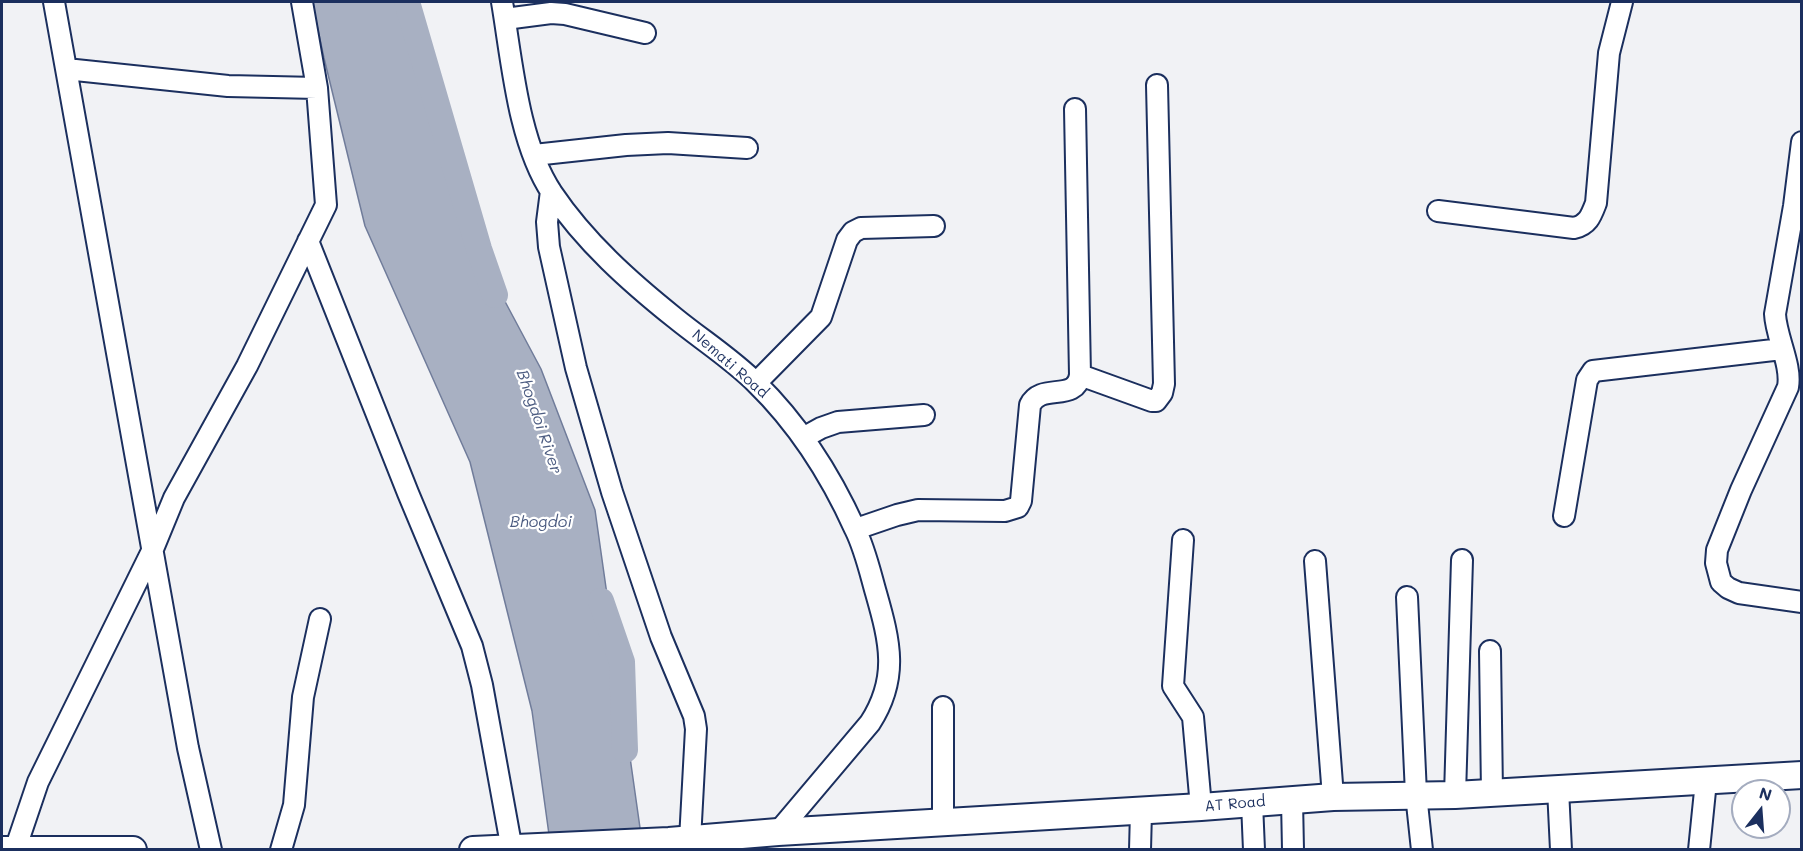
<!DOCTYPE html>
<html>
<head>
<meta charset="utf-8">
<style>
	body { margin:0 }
	#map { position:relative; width:1803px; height:851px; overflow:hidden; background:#f1f2f5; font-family:Mali,sans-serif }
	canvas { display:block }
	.frame { position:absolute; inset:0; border:3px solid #1b2f5e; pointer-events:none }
	.north { position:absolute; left:1731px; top:779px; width:60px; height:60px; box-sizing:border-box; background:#fff; border:2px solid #a4acbf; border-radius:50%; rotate:17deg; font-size:16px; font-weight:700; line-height:24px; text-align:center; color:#1b2f5e }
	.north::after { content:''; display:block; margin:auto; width:21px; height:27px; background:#1b2f5e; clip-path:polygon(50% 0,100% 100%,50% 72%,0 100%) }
</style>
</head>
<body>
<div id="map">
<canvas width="1803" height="851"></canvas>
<div class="frame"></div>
<div class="north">N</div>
</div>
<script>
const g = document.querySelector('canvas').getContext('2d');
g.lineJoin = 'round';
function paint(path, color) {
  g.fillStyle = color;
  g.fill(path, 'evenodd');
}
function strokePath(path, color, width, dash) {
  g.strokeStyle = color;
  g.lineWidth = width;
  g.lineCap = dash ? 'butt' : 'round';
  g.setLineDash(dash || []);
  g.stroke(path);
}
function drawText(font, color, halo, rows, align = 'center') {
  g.font = font + ' Mali,sans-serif';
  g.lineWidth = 4.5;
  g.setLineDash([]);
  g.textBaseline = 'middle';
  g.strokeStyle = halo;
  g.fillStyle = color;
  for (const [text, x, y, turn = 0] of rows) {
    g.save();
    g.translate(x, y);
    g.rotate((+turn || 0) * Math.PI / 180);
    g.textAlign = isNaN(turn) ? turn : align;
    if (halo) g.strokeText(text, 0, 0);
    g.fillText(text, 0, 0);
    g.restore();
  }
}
const water = new Path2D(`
	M312,2H399L441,151L477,249L541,369L595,510L643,849H551L532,711L470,462L365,226L324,58Z`);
const river = new Path2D(`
	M407,2L479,249L495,295
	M601,601L622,662L625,750`);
const minor = new Path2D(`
	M54,2L188,748L211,850
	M502,2C512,61 518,142 552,193C585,242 630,282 675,318C702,340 732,359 756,383C798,424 831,476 855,529C865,549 870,572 876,593C890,642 899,678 870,723L778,832
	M505,19L551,13L565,14L645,33
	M66,69L228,86L317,88
	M1802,142L1794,206L1775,314C1776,337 1792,365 1788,387L1741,490L1717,550L1716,563L1721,582L1728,588L1739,593L1802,602
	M534,155L626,145L668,143L747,148
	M551,191L547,222L549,247L576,368L612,492L661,637L694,716L696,729L690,840
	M1438,211L1574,228C1588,225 1591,216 1596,203L1609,53L1622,2
	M308,241L408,493L472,646L482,685L512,850
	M1080,375L1152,401H1156L1162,393L1164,384L1157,85
	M756,383L821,317L847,240L853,232L861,228L934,226
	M803,438L821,428L838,422L924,415
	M1564,516L1587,380L1593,371L1782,349
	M856,529L897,515L918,510L1005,511L1018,507L1021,501L1030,405C1041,382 1076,403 1080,375L1075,109
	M1183,540L1173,686L1193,717L1201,807
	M1315,561L1333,797
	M1407,597L1416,794L1422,850
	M1490,651L1492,793
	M943,707V823
	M1558,789L1561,850
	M1455,795L1462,560
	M1292,800L1293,850
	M1252,803L1254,850
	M15,850L38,782L153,549L174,498L247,366L326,205L317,88L302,2
	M281,850L294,805L303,697L320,619
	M1140,850L1141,811
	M1699,850L1706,781`);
const major = new Path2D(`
	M2,850H133
	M473,850L669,841L778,832L1201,807L1333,797L1455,795L1802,775`);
const streetNames = [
	["Nemati Road",730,364,41],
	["AT Road",1235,804,-5]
];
const waterNames = [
	["Bhogdoi River",539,422,71],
	["Bhogdoi",541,522]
];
paint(water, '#a8b0c2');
strokePath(water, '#707c9a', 1.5);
strokePath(river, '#a8b0c2', 26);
strokePath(minor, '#1b2f5e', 24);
strokePath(major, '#1b2f5e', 30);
strokePath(minor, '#fff', 20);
strokePath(major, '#fff', 26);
drawText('15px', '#1b2f5e', '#fff', streetNames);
drawText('italic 16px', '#4c5c81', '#fff', waterNames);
</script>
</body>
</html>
